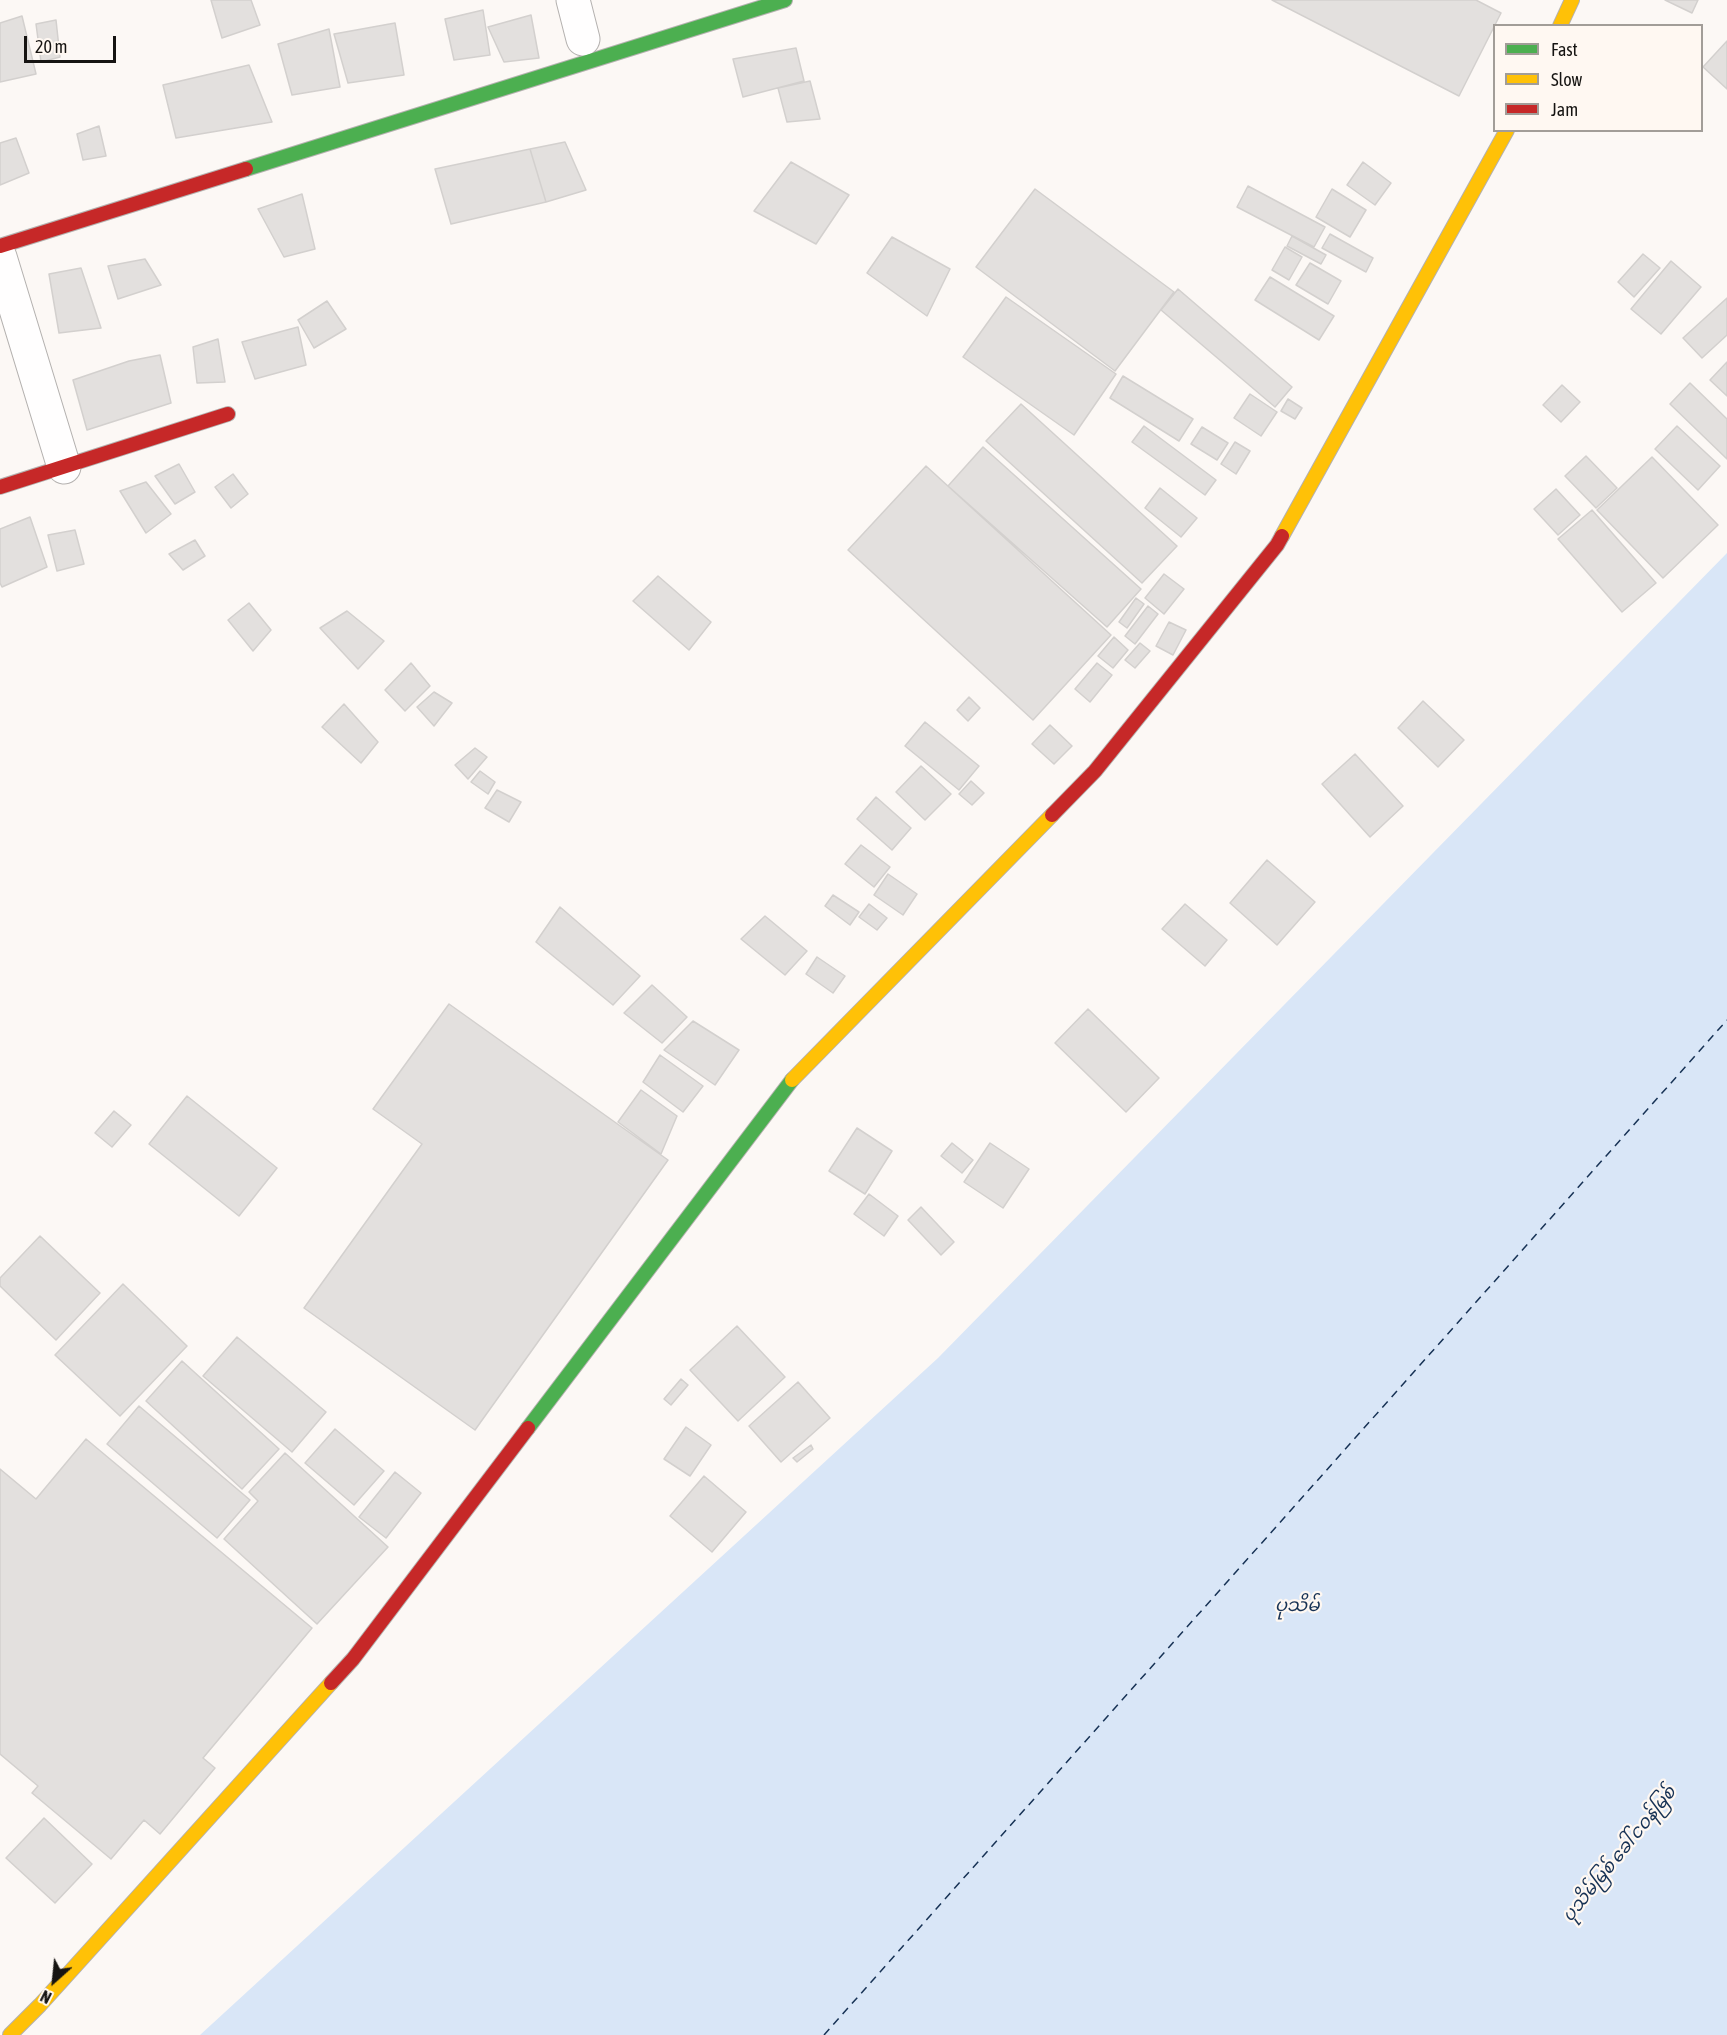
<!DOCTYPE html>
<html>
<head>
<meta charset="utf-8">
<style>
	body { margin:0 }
	#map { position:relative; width:1727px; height:2035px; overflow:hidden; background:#fcf8f5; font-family:"Asap Condensed",sans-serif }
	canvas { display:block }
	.legend { position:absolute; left:1493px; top:24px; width:210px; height:108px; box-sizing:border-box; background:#fff8f2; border:2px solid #a29d98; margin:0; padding:8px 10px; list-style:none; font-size:18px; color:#161412 }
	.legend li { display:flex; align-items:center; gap:12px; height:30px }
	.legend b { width:30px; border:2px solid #a29d98 }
	.north { position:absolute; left:24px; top:1951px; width:60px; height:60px; -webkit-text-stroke:4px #fff8f2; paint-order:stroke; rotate:207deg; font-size:16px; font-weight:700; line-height:24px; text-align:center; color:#161412 }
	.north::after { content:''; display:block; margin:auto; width:21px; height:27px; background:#161412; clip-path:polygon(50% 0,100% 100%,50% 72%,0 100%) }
	.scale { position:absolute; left:24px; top:36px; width:92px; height:27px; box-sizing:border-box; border:3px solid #161412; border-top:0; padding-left:8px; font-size:18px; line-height:21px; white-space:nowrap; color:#161412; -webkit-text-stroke:4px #fff8f2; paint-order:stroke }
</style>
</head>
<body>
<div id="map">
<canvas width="1727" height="2035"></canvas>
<ul class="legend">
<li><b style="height:8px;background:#4caf50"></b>Fast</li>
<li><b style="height:8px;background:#ffc107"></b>Slow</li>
<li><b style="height:8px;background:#c62828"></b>Jam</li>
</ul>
<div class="north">N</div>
<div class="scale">20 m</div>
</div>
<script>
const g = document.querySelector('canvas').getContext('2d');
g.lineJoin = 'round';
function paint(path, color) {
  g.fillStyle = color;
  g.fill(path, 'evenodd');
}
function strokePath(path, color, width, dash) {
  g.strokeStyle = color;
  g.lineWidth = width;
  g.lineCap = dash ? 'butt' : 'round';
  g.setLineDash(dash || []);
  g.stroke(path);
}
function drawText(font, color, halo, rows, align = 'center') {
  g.font = font + ' "Asap Condensed","Noto Sans Myanmar",sans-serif';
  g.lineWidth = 4.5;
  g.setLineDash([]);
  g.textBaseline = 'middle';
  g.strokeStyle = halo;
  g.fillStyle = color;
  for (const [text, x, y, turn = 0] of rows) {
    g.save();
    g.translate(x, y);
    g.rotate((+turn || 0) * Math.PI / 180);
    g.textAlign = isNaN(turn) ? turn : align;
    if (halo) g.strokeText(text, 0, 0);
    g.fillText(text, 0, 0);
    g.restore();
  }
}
const water = new Path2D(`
	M1727,553V2035H200L938,1358Z`);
const ferry = new Path2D(`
	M824,2035L1727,1020`);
const building = new Path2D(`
	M211,0H251L260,25L222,38Z
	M1272,0H1476L1501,13L1459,96Z
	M1665,0H1698L1692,13Z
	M483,10L490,55L454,60L445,19Z
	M531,15L539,58L504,62L488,27Z
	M22,16L36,74L0,82V23Z
	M56,20L60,57L41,62L36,24Z
	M395,23L404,75L348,83L334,34Z
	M329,29L340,87L292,95L278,44Z
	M1727,41V89L1703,67Z
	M796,48L804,81L743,97L733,59Z
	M249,65L272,122L176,138L163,85Z
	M810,81L820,119L787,122L778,88Z
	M99,126L106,156L83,160L77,134Z
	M16,138L29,173L0,185V143Z
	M565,142L586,190L546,202L530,149Z
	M530,149L546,202L451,224L435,169Z
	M791,162L849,195L816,244L754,211Z
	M1363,162L1391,183L1375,205L1347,185Z
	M1248,186L1325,227L1314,247L1237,207Z
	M1035,189L1174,292L1115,371L976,267Z
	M1332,189L1366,210L1350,237L1316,217Z
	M302,194L315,249L284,257L258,209Z
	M1330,234L1373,258L1366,272L1322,248Z
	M1292,236L1326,255L1321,264L1287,246Z
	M892,237L950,269L927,316L867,273Z
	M1285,247L1302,257L1289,280L1272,270Z
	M1643,254L1660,268L1634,297L1618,282Z
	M145,259L161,285L118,299L108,266Z
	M1671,261L1701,287L1661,334L1631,309Z
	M1310,263L1341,281L1328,304L1296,285Z
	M81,268L101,328L59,333L49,274Z
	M1270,277L1334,316L1319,340L1255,300Z
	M1178,289L1292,387L1275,407L1161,310Z
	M1006,297L1116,374L1074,435L963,357Z
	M1727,298V335L1702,358L1683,338Z
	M327,301L346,329L314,348L298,320Z
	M298,327L306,365L255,379L242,342Z
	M218,339L225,382L197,383L193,347Z
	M160,355L171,403L87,430L73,380L129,361Z
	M1727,362V396L1710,380Z
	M1123,376L1193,419L1179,441L1110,398Z
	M1690,383L1727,419V459L1670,404Z
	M1562,385L1580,402L1561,422L1543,405Z
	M1250,394L1277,412L1261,436L1234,418Z
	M1288,399L1302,408L1295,419L1281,411Z
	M1021,404L1177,546L1142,583L986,441Z
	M1144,426L1216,480L1205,495L1132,442Z
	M1677,426L1720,466L1698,490L1655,449Z
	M1202,427L1228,443L1217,460L1191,444Z
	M1235,442L1250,451L1236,474L1221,464Z
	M983,447L1141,589L1107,627L948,486Z
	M1586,456L1617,488L1596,508L1565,476Z
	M1652,457L1718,525L1663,578L1597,510Z
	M179,464L195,492L175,504L155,476Z
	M926,466L1111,635L1033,720L848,550Z
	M233,474L248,494L231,508L215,487Z
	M146,482L171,514L146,533L120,491Z
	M1160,488L1197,518L1181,537L1145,508Z
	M1556,489L1580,515L1558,535L1534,509Z
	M1592,510L1656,583L1622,612L1558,539Z
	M30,517L47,567L2,587L0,583V529Z
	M75,530L84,564L57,571L48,535Z
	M195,540L205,556L183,570L169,554Z
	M1164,574L1184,589L1164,614L1145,598Z
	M658,576L711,622L689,650L633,601Z
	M1136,598L1144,604L1127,628L1119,622Z
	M249,603L271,630L253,651L228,620Z
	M1148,606L1158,614L1135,644L1125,636Z
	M347,611L384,641L358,669L320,628Z
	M1169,622L1186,630L1173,655L1156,646Z
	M1114,637L1128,650L1113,668L1098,656Z
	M1140,643L1150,651L1135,668L1125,660Z
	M411,663L430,686L405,711L385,690Z
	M1097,663L1112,675L1090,702L1075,689Z
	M434,692L452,703L434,726L417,707Z
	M969,697L980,708L968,721L957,710Z
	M1423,701L1464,740L1438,767L1398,728Z
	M344,704L378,742L361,763L322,727Z
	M925,722L979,766L959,790L905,746Z
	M1050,725L1072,746L1054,764L1032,744Z
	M475,748L487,757L468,779L455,765Z
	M1355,754L1403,806L1370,837L1322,784Z
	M921,766L951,794L925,820L896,792Z
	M480,771L495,782L488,794L471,782Z
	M971,781L984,793L972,805L959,794Z
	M497,790L521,802L509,822L485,808Z
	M876,797L911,828L892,850L857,819Z
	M861,845L890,867L874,887L845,864Z
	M1267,860L1315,902L1277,945L1230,903Z
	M888,874L917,894L903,915L874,895Z
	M833,895L859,912L850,925L825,906Z
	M869,904L887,918L877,930L859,917Z
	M1185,904L1227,940L1205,966L1162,929Z
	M560,907L640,976L613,1005L536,942Z
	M765,916L807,951L785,975L741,939Z
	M817,957L845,976L833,993L806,974Z
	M652,985L687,1017L662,1043L624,1013Z
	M449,1004L668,1160L475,1430L304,1308L422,1144L373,1109Z
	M1088,1009L1159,1078L1126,1112L1055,1043Z
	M693,1021L739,1050L715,1085L664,1050Z
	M660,1055L703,1086L683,1112L643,1082Z
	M641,1090L677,1116L661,1154L618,1122Z
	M187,1096L277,1168L239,1216L149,1144Z
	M114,1111L131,1125L112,1147L95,1133Z
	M857,1128L892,1151L865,1194L829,1171Z
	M952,1143L973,1160L962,1173L941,1156Z
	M990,1143L1029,1169L1003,1208L964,1182Z
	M869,1194L898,1216L884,1236L854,1214Z
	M921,1207L954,1242L941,1255L908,1220Z
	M40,1236L100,1293L56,1340L0,1286V1278Z
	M123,1284L187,1346L120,1416L55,1355Z
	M737,1326L785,1377L738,1421L690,1370Z
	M237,1337L326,1412L292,1452L203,1376Z
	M182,1361L279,1449L242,1489L146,1401Z
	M681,1379L688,1385L671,1405L664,1399Z
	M798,1382L830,1418L781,1462L749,1426Z
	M139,1406L250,1500L217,1538L107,1444Z
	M686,1427L711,1445L690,1476L664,1459Z
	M335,1429L384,1471L354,1505L305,1463Z
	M86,1439L312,1628L203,1758L215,1768L160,1834L144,1820L111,1859L32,1793L38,1786L0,1754V1469L36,1499Z
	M811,1445L813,1449L797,1462L793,1458Z
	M285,1453L388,1547L317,1624L224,1539L258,1501L249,1492Z
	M395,1472L421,1493L386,1538L359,1517Z
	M704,1476L746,1512L712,1552L670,1516Z
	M44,1818L92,1864L55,1903L6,1858Z`);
const street = new Path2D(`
	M573,0L583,39
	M0,257L64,467`);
const fast = new Path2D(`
	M246,169L785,0
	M528,1428L792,1080`);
const slow = new Path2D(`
	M1560,26L1572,0
	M1282,536L1507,130
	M792,1080L1052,815
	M10,2035L40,2005L331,1683`);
const jam = new Path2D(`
	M0,246L246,169
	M0,487L228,414
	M1052,815L1095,771L1277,545L1282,536
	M331,1683L353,1659L528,1428`);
const waterNames = [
	["ပုသိမ်",1297,1605],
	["ပုသိမ်မြစ် ခေါ် ငဝန်မြစ်",1619,1854,-51]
];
paint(water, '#d9e6f7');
strokePath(ferry, '#173255', 1.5, [8, 6]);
paint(building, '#e3e0de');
strokePath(building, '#d3d0ce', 1.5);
strokePath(street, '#b4b1af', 35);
strokePath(fast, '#b4b1af', 16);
strokePath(slow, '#b4b1af', 16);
strokePath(jam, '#b4b1af', 16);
strokePath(street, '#fffefe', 33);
strokePath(fast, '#4caf50', 14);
strokePath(slow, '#ffc107', 14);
strokePath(jam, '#c62828', 14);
drawText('italic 18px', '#173255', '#fff8f2', waterNames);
</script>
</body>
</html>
